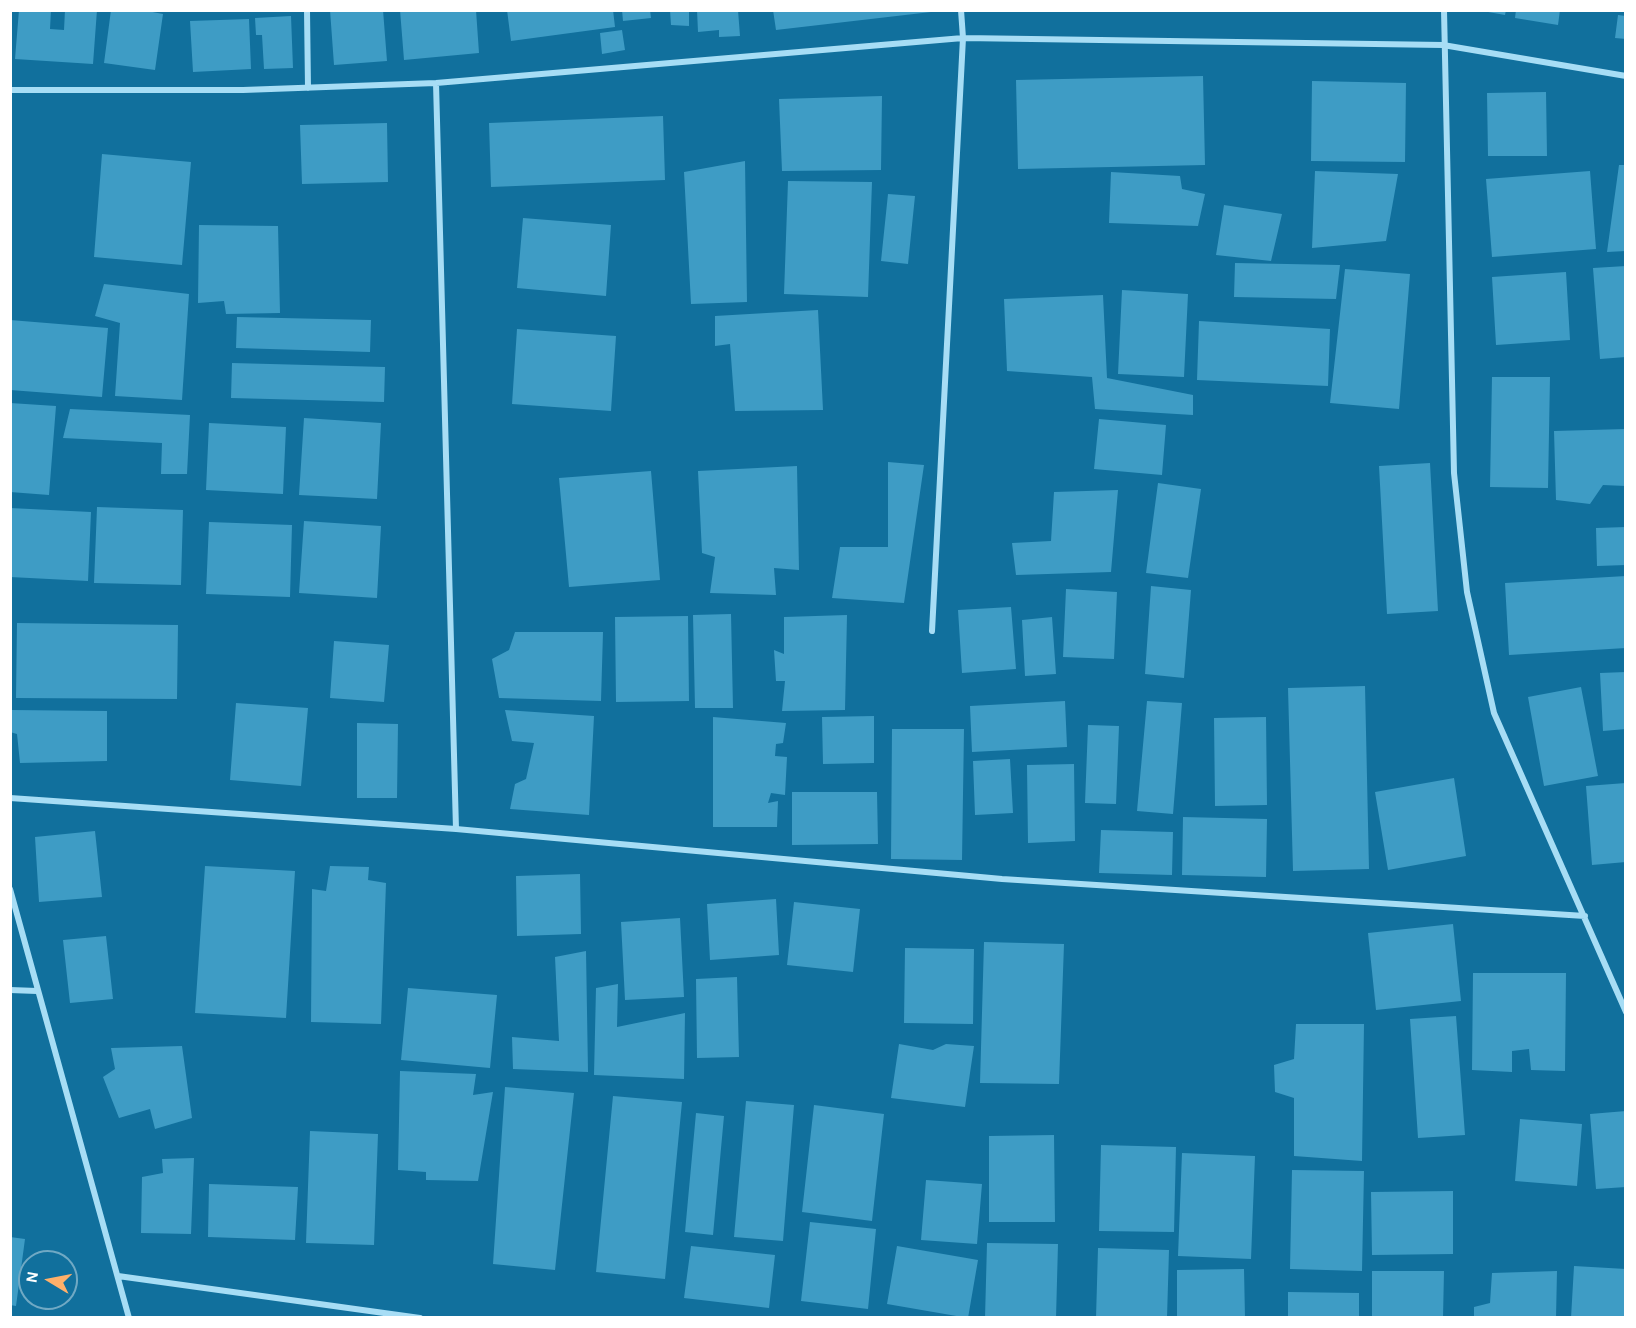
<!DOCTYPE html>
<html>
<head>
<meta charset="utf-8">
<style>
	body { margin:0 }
	#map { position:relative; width:1636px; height:1328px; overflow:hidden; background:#11709d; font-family:"Alegreya Sans",sans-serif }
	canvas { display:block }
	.frame { position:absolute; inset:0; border:12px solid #fff; pointer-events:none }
	.north { position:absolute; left:18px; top:1250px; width:60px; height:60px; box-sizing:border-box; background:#11709d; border:2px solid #70a9c4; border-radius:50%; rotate:280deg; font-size:16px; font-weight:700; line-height:24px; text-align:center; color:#fff }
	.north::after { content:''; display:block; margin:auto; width:21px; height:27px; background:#ffb06a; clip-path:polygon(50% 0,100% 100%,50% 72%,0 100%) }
</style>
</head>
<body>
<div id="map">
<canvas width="1636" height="1328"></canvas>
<div class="frame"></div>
<div class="north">N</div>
</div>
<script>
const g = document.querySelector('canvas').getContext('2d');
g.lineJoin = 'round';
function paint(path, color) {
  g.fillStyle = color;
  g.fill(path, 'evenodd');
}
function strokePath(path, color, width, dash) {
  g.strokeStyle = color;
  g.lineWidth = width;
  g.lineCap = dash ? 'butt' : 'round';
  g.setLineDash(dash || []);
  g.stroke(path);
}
const building = new Path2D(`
	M19,10H51L50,29L64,30L65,10H97L93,64L15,59Z
	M111,10H142L163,14L155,70L104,63Z
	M330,10H383L387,61L334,65Z
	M400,10H476L479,53L404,60Z
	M507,10H613L615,27L511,41Z
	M622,10H650L651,18L623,21Z
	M670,10H689V26L671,25Z
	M697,10H738L740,36L719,37V30L698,32Z
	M773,10H931V12L776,30Z
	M1477,10H1506L1505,15Z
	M1516,10H1560L1558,25L1515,18Z
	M1618,15L1626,16V39L1615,38Z
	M291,16L293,68L264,69L262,35H256L255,18Z
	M249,19L251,69L193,72L190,21Z
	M622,30L625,50L602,54L600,33Z
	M1203,76L1205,165L1018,169L1016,80Z
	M1312,81L1406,83L1405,162L1311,161Z
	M1546,92L1547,156H1488L1487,93Z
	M882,96L881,170L782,171L779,99Z
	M663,116L665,180L491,187L489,123Z
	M387,123L388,182L302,184L300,125Z
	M102,154L191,162L182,265L94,257Z
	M745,161L747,302L691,304L684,172Z
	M1619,165H1626V251L1607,252Z
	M1315,171L1398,174L1386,241L1312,248Z
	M1590,171L1596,249L1492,257L1486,179Z
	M1111,172L1180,176L1182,189L1205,194L1198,226L1109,223Z
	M788,181L872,182L868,297L784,294Z
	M888,194L915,196L908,264L881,261Z
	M1224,205L1282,214L1271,261L1216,255Z
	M523,218L611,225L606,296L517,288Z
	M199,225L278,226L280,313L226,314L224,301L198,303Z
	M1235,263L1340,265L1336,299L1234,297Z
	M1626,266V357L1600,359L1593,268Z
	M1345,269L1410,274L1399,409L1330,403Z
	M1566,272L1570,340L1496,345L1492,277Z
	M104,284L189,294L182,400L115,396L120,323L95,316Z
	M1122,290L1188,294L1184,377L1118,374Z
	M1103,295L1107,378L1193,395V415L1095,409L1092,377L1007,371L1004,299Z
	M818,310L823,410L735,411L730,344L715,346V316Z
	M237,317L371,320L370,352L236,348Z
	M10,320L108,328L102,397L10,390Z
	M1199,321L1330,329L1328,386L1197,380Z
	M517,329L616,336L611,411L512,404Z
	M232,363L385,367L384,402L231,398Z
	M1492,377H1550L1548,488L1490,487Z
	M10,403L56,406L49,495L10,492Z
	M70,409L190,415L187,474H161L162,443L63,438Z
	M304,418L381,423L377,499L299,495Z
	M1099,419L1166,425L1162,475L1094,469Z
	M209,423L286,427L283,494L206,490Z
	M1626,429V486L1603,485L1590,504L1556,500L1554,431Z
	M888,462L924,465L904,603L832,598L840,547H888Z
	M1430,463L1438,611L1387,614L1379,466Z
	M797,466L799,570L774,568L776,595L710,593L715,557L702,553L698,471Z
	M651,471L660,580L569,587L559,478Z
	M1158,483L1201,489L1188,578L1146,573Z
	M1118,490L1111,572L1016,575L1012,543L1051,541L1054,492Z
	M97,507L183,510L181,585L94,583Z
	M10,508L91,512L88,581L10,577Z
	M304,521L381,526L377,598L299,593Z
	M209,522L292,525L290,597L206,594Z
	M1626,527V565L1597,566L1596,528Z
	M1626,576V648L1509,655L1505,583Z
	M1151,586L1191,590L1184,678L1145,674Z
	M1066,589L1117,592L1114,659L1063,657Z
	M1011,607L1016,669L962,673L958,610Z
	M731,614L733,708H695L693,615Z
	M847,615L845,710L782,711L785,681H776L774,650L784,654V617Z
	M688,616L689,701L616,702L615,617Z
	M1052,617L1056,674L1025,676L1022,620Z
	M17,623L178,625L177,699L16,698Z
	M515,632H603L601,701L499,698L492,659L509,650Z
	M334,641L389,645L384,702L330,698Z
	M1626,672V729L1603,731L1600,673Z
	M1365,686L1369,869L1293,871L1288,688Z
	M1581,687L1598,776L1544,786L1528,697Z
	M1065,701L1067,747L972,752L970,706Z
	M1147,701L1182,703L1173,814L1137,811Z
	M236,703L308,708L301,786L230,780Z
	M10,710L107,711V761L20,763L17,734L10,732Z
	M505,710L594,716L589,815L510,809L515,784L526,779L534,743L512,741Z
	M874,716V763L823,764L822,717Z
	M713,717L786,723L783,743L776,744L775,756L787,757L785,795L771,793L768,803L778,801L777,827H713Z
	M1266,717L1267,805L1215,806L1214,718Z
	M357,723L398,724L397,798H357Z
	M1088,725L1119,726L1116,804L1085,803Z
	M892,729H964L962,860L891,859Z
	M1010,759L1013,813L975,815L973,761Z
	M1074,764L1075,841L1028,843L1027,765Z
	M1454,778L1466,856L1388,870L1375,792Z
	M1626,783V862L1592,865L1586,786Z
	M792,792H877L878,844L792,845Z
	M1183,817L1267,819L1266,877L1182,875Z
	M1101,830L1173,832L1172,875L1099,873Z
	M95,831L102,897L39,902L35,837Z
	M205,866L295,871L286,1018L195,1013Z
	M330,866L369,867L368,880L386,883L381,1024L311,1022L312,889L326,891Z
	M580,874L581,934L517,936L516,876Z
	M776,899L779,955L710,960L707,904Z
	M794,902L860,909L853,972L787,965Z
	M680,918L684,997L625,1000L621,922Z
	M1453,924L1461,1001L1376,1010L1368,933Z
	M106,936L113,999L70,1003L63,940Z
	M984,942L1064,944L1059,1084L980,1083Z
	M905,948L974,949L973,1024L904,1023Z
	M586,951L588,1072L513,1069L512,1037L559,1041L555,957Z
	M1473,973H1566L1565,1071L1531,1070L1529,1049L1512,1051V1072L1472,1070Z
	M737,977L739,1057L697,1058L696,979Z
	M618,984L617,1027L685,1013L684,1079L594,1075L596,988Z
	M408,988L497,995L490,1068L401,1060Z
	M1456,1016L1465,1135L1418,1138L1410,1019Z
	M1296,1024H1364L1362,1161L1294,1156V1098L1275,1092L1274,1065L1294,1059Z
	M899,1044L933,1050L946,1044L974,1046L965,1107L891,1098Z
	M182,1046L192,1118L155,1129L150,1109L119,1118L103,1077L115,1069L111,1048Z
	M400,1071L476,1074L473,1095L493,1092L478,1181L426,1180V1172L398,1170Z
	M505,1087L574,1093L555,1270L493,1264Z
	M613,1096L682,1102L665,1279L596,1272Z
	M746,1101L794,1105L783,1241L734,1237Z
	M814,1105L884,1114L872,1221L802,1212Z
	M1626,1111V1187L1596,1189L1590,1114Z
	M696,1113L724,1116L713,1235L685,1232Z
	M1520,1119L1582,1124L1577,1186L1515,1181Z
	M310,1131L378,1134L374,1245L306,1243Z
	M1054,1135L1055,1222H989V1136Z
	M1101,1145L1176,1147L1174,1232L1099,1231Z
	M1182,1153L1255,1156L1251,1259L1178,1256Z
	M194,1158L191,1234L141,1233L142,1177L163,1173L162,1159Z
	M1292,1170L1364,1171L1362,1271L1290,1269Z
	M926,1180L982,1184L977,1244L921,1240Z
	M209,1184L298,1187L295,1240L208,1237Z
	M1453,1191V1254L1372,1255L1371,1192Z
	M810,1222L876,1229L868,1309L801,1301Z
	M10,1237L25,1239L16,1306L10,1305Z
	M987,1243L1058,1244L1056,1318H985Z
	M691,1246L775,1255L769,1308L684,1298Z
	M897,1246L978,1260L968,1318L887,1304Z
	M1098,1248L1169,1250L1167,1318H1096Z
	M1574,1266L1626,1269V1318H1571Z
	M1244,1269L1245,1318H1177V1270Z
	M1372,1271H1444L1443,1318H1372Z
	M1557,1271L1556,1318H1474V1307L1490,1303L1492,1273Z
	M1288,1292L1359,1293V1318H1288Z`);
const street = new Path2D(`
	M307,10L308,88
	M1444,10L1454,473L1467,592L1494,713L1626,1012
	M436,83L456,829
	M10,90H243L436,83L963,38L1443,45L1626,76
	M932,631L963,38L961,10
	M10,798L456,829L1002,879L1585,916
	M10,889L129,1318
	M10,990L37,991
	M118,1276L420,1318`);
paint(building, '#3e9cc5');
strokePath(street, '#a7ddf5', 6);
</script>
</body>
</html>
